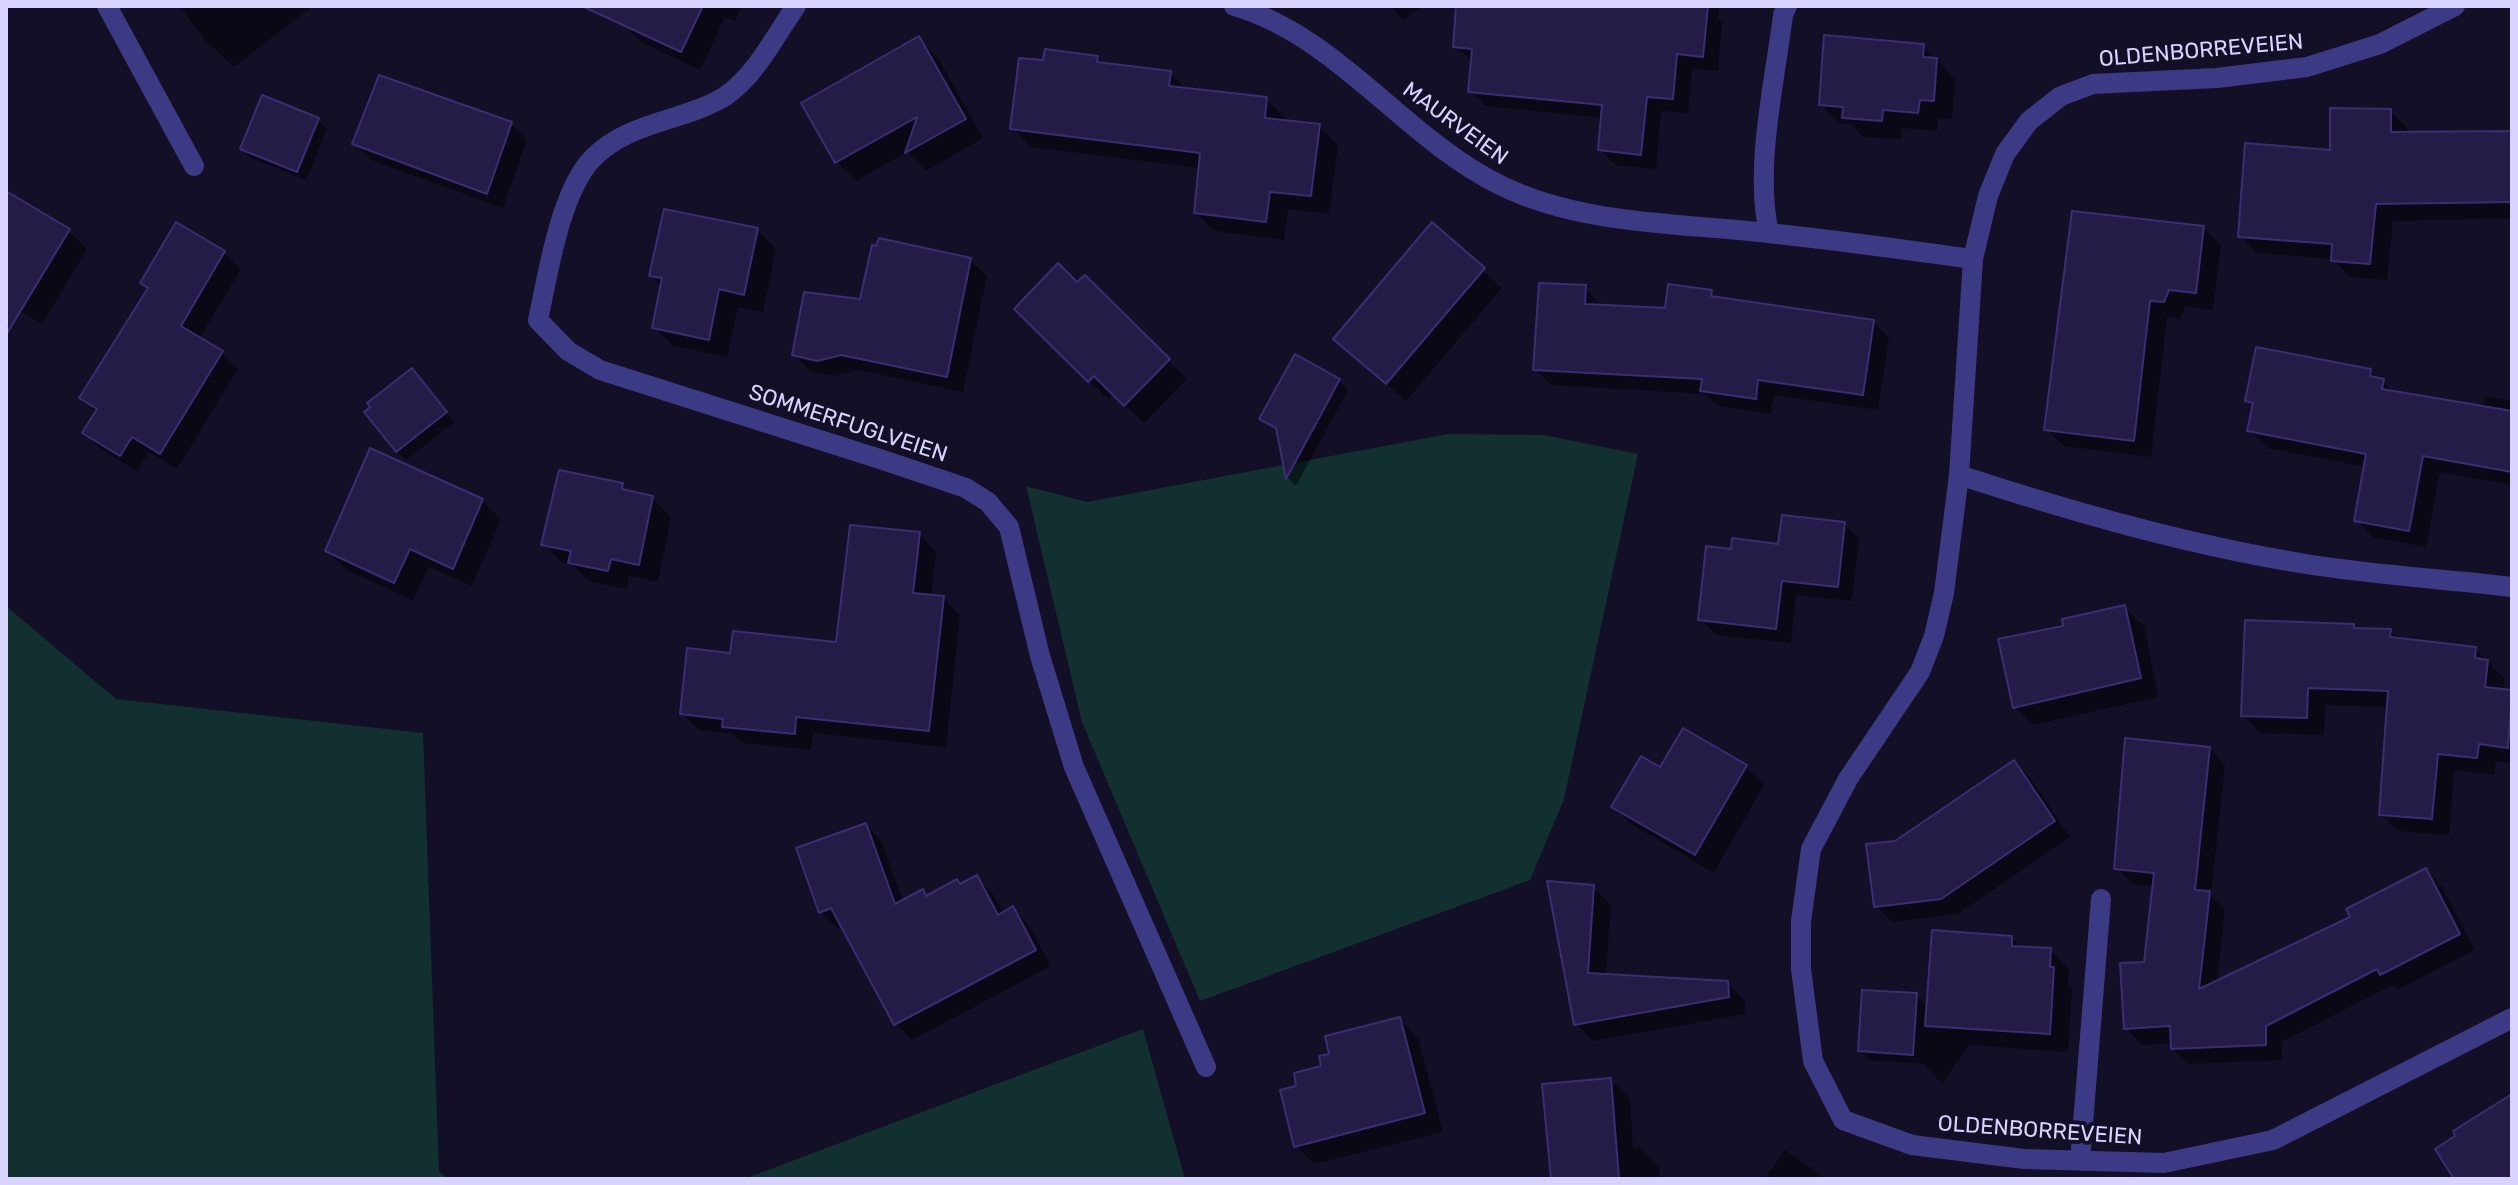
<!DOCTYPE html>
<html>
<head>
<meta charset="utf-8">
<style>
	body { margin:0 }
	#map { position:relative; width:2518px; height:1185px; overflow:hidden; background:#130f26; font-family:Rubik,sans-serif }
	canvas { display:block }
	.frame { position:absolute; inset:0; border:8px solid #d9d4ff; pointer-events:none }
</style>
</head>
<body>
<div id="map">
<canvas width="2518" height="1185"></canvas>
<div class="frame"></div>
</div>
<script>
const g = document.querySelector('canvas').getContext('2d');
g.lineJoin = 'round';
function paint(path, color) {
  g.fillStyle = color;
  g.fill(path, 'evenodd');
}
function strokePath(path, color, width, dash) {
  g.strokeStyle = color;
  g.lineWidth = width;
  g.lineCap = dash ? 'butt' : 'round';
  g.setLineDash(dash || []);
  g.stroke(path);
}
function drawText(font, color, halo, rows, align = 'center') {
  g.font = font + ' Rubik,sans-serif';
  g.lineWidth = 8;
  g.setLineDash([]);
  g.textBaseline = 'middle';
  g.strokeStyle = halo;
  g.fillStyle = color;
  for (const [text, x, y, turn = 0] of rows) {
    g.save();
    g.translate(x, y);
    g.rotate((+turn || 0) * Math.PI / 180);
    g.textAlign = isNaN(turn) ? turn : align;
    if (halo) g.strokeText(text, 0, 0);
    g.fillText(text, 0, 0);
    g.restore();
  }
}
const green = new Path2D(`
	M1448,434L1544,435L1638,454L1564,799L1530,880L1200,1001L1082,722L1026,486L1087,502Z
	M6,606L116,699L423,733L439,1172L449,1179H6Z
	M1143,1029L1185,1179H744Z`);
const shadow = new Path2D(`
	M179,6H313L234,67L205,40Z
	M630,6H742L735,21L725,17L700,70L641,42L622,23Z
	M1391,6H1423L1403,20Z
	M1459,6H1719L1718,18L1722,22L1718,71L1692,69L1688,113L1661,111L1656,169L1615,165L1600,149L1603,118L1486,106L1470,91L1473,62L1455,46Z
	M919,39L938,58L983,138L926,171L907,152L856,181L837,162Z
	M1923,46L1955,79L1952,119L1938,118L1937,131L1902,128L1901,139L1863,137L1851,124L1840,123L1821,104Z
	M1097,57L1105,65L1170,73L1187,90L1266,99L1285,118V122L1319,126L1338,145L1329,214L1288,209L1284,240L1214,231L1196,213L1200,168L1031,147L1012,128L1045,62Z
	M2390,111L2407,128V134L2512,133V218L2393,221L2387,280L2350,277L2333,259L2257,253L2240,236L2332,152Z
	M318,120L327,129L306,180L251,158L242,148Z
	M511,124L527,140L503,208L371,160L354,144Z
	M6,193L68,230L87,249L42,324L6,303Z
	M176,225L224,253L241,269L199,339L222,353L238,369L177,469L149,452L137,471L101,449L84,433L97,413L81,397L149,290L142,283Z
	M1433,225L1502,288L1406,401L1335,339Z
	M2203,228L2221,245L2213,310L2186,306L2180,319L2167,317L2151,457L2064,446L2046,429Z
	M757,230L776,249L763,312L738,307L727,357L673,346L654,327L662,286L651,275Z
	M970,260L987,276L963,392L858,370L834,376L810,371L794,355L862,301Z
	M1085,278L1187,379L1144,423L1114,394L1108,399L1016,309L1078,285Z
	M1585,287L1601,306L1667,310L1711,292L1717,299L1873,322L1889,338L1878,410L1774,395L1771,414L1718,406L1706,394L1551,385L1535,369Z
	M2370,371L2395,393L2483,408L2486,396L2512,401V485L2440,472L2426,547L2374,538L2356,520L2366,467L2267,448L2249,430L2254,408L2247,401Z
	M421,379L454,422L406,460L397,451Z
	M1339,381L1348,390L1296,486L1288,478L1279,432L1261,418Z
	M622,485L631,493L652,498L671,517L658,582L629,576L627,589L589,581L574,566L562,563L544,544Z
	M482,501L501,519L472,586L429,567L413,600L346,570L327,551Z
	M1844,524L1859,539L1852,601L1796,595L1791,643L1716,635L1701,619L1780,546Z
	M919,534L936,552L931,597L943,598L960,615L946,747L813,733L811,750L742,743L733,734L699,730L682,713L732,655L838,644Z
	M2125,608L2144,626L2158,697L2033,725L2014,707Z
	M2353,626L2357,630L2390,631L2398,639L2475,649L2505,679L2503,691L2512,692V763L2496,761L2494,775L2454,770L2449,835L2398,831L2381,814L2389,707L2325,705L2324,735L2260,733L2243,715Z
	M2209,749L2225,765L2211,896L2225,910L2217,982L2353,918L2426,870L2442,887L2475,950L2397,990L2393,985L2281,1042L2282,1060L2189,1064L2172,1048V1043L2142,1045L2126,1028L2146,963L2155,886L2133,884L2117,868Z
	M2014,763L2030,778L2070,837L1958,914L1892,922L1876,906L1896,843Z
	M1746,767L1764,785L1714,873L1633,825L1614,807L1661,770Z
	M866,825L882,842L903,902L922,891L928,897L976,878L993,894L1004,914L1013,909L1029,925L1051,966L912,1040L896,1024L843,926L837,928L821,912Z
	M1593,887L1611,905L1606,976L1727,983L1745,1001L1746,1014L1593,1041L1576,1024Z
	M2012,938L2023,949L2050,950L2069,969L2068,984L2072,988L2068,1052L1969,1045L1942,1084L1924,1064L1869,1060L1860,1051L1917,995L1928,1007Z
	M1400,1019L1418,1038L1443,1132L1314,1164L1296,1146L1299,1088L1323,1068L1332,1055Z
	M1611,1080L1630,1099L1633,1148L1640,1147L1659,1166L1660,1179H1551Z
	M1785,1150L1826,1179H1764Z`);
const building = new Path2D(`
	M582,6H703L681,52Z
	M1456,6H1708L1703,57L1677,54L1673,99L1647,97L1641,155L1598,150L1602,105L1468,92L1472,49L1453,47Z
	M1824,35L1924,44L1923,57L1937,58L1934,101L1920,100L1918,113L1883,110L1882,121L1842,118L1843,107L1819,105Z
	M919,36L966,119L905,153L917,117L835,163L801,103Z
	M1045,49L1098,56L1097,62L1171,71L1169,86L1267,97L1265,118L1320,124L1311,196L1270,192L1266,222L1194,213L1200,153L1010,129L1019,58L1043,60Z
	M379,75L512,122L487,194L352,144Z
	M262,95L319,118L297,172L240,149Z
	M2330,108L2391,109V132L2512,131V202L2376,204L2370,264L2331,261L2332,244L2238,237L2245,143L2330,150Z
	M6,191L70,229L6,335Z
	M664,209L758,228L744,295L719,289L709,340L652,328L662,278L649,276Z
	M2072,211L2204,226L2196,293L2169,290L2164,302L2150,301L2134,441L2044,430Z
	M176,222L225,251L181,326L223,351L160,454L132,437L120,456L82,433L97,409L79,398L148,288L140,283Z
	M1432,222L1485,268L1386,384L1333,339Z
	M879,238L971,258L947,377L841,355L817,361L792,355L804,292L860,299L872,245L876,246Z
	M1058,263L1077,282L1085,275L1170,359L1124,406L1094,376L1088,382L1014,309Z
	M1539,283L1586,285L1585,304L1665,308L1668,284L1712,290L1711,296L1874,320L1863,395L1758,380L1756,399L1700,391L1702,379L1533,370Z
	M2256,347L2371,369L2370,376L2384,379L2382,389L2512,411V472L2423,456L2409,531L2354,521L2366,454L2247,431L2253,403L2245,401Z
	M1295,354L1340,379L1286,479L1276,428L1259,419Z
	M412,368L447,412L396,452L364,412L370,407L367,403Z
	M370,448L483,499L453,569L410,549L394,583L325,551Z
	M559,470L623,483L622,489L653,496L639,565L611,559L608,571L568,563L571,551L541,545Z
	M1782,515L1845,522L1838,587L1782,581L1776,629L1698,620L1706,546L1731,549L1732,538L1778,544Z
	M850,525L920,532L913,593L944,596L929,731L796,717L795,734L722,727L723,719L680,714L687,648L730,653L733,631L836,642Z
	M2125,605L2141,678L2013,708L1998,639L2063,626L2062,619Z
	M2245,620L2354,624V628L2391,629L2390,637L2476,647L2475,658L2488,660L2485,687L2512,690L2508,748L2479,744L2477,758L2438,754L2432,819L2379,815L2388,691L2308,688L2307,718L2241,716Z
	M1683,728L1747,765L1695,855L1611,807L1641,756L1660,767Z
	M2125,738L2210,747L2195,890L2210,891L2199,989L2350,917L2346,909L2426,868L2460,934L2380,975L2377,969L2266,1026V1045L2171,1049L2170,1026L2124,1029L2120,963L2144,962L2154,873L2114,869Z
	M2014,760L2055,821L1941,899L1874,907L1866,844L1895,841Z
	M866,823L895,904L923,889L926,896L957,879L960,884L977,875L998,915L1013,906L1036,950L894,1025L831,908L819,913L796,848Z
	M1547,881L1594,885L1588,973L1728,981L1729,997L1574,1025Z
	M1932,930L2012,936V946L2051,948L2050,967H2054L2050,1034L1925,1026Z
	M1862,990L1917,993L1913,1055L1858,1051Z
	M1400,1017L1425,1113L1294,1147L1280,1090L1296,1086L1294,1073L1321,1066L1319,1056L1329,1054L1325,1036Z
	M1611,1078L1619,1179H1551L1542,1084Z
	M2512,1094V1179H2454L2435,1149L2455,1136L2453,1131Z`);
const minor = new Path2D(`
	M107,6L194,166
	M796,6C775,36 755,77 724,97C682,122 628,121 592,159C560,193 548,274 538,320L568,351L600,370L883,460L966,488L988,502L1009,527L1040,656L1074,767L1206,1067
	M1234,6C1338,36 1404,138 1500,185C1580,225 1680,223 1768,233C1837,240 1905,250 1973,259
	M2455,6L2380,44L2307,67L2217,78L2093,84L2061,96L2029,121L2005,154L1988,196L1973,259L1959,475L1944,593L1934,636L1920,672L1848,779L1811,849L1801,921V969L1813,1061L1843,1120L1912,1145L2024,1159L2164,1163L2273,1140L2512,1018
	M1769,233C1754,168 1775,81 1783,15L1787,6
	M1959,475C2073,512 2188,545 2306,564C2374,575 2444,579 2512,587
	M2080,1161L2101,899`);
const streetNames = [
	["OLDENBORREVEIEN",2201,51,-5],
	["MAURVEIEN",1455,124,36],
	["SOMMERFUGLVEIEN",848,424,18],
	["OLDENBORREVEIEN",2040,1131,4]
];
paint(green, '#12302f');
paint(shadow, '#0007');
paint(building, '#241b47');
strokePath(building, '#3b2d73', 2);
strokePath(minor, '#3d3a85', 20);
drawText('22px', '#d9d4ff', '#130f26', streetNames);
</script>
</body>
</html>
